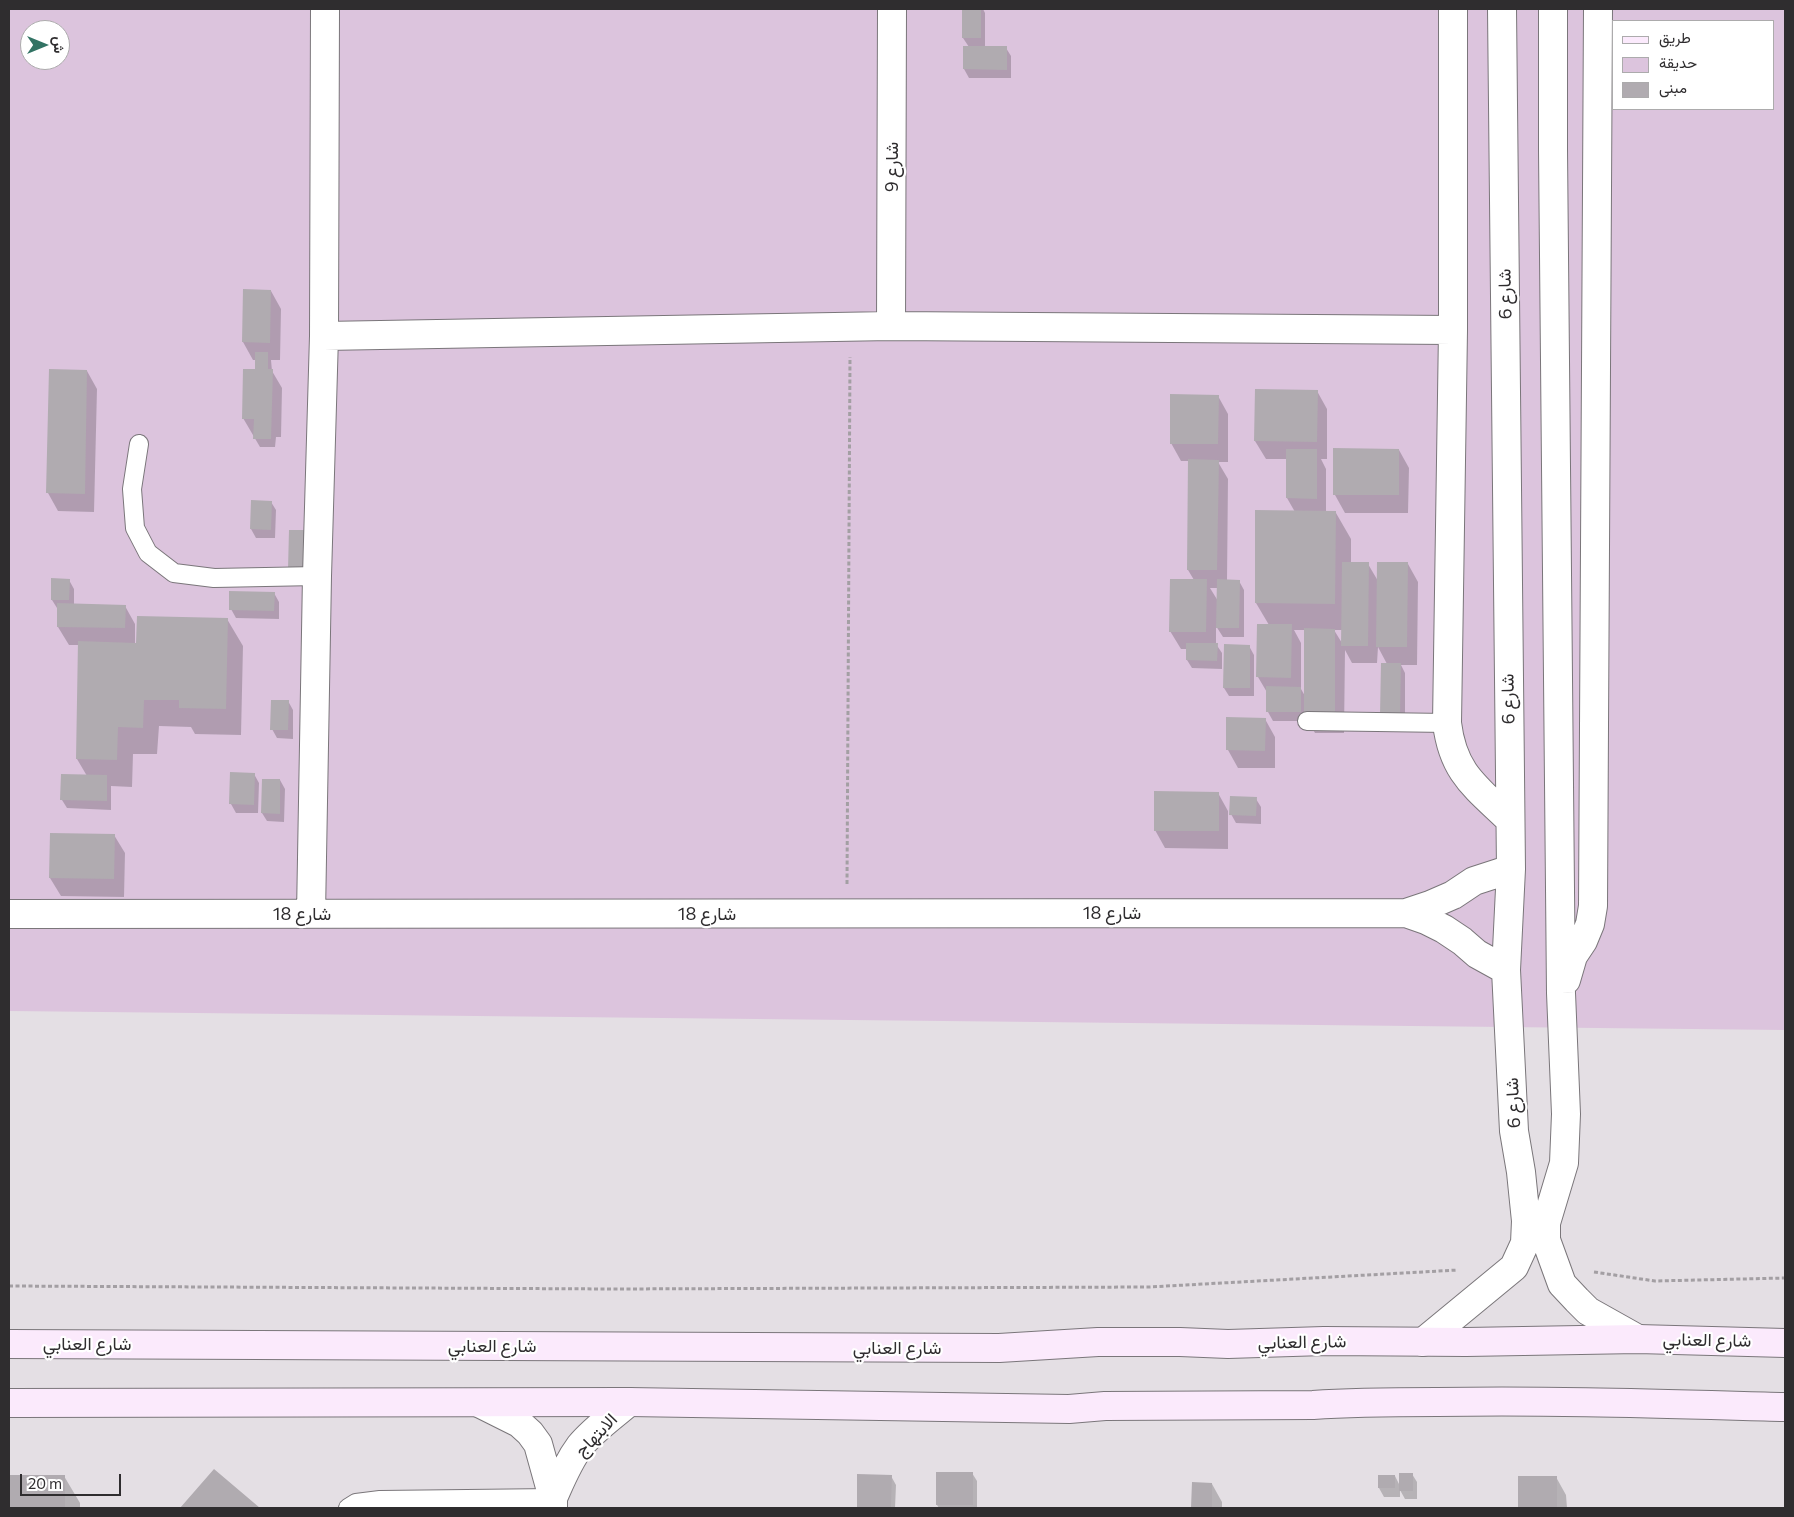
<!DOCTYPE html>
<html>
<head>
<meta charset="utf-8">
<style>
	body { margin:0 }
	#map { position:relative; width:1794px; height:1517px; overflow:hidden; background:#e4dfe4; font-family:Commissioner,Vazirmatn,sans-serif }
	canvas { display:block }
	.frame { position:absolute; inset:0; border:10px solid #2f2d2f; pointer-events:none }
	.legend { position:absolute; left:1612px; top:20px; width:162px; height:90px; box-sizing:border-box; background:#fff; border:1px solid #acabac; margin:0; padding:6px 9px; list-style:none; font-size:15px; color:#2f2d2f }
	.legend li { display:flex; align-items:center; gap:10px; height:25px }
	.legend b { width:25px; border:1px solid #acabac }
	.north { position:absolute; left:20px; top:20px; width:50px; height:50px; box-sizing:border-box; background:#fff; border:1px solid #acabac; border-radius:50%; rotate:90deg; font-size:14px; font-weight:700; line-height:20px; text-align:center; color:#2f2d2f }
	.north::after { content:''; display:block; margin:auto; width:18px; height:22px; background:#327364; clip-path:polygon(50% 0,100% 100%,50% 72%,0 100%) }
	.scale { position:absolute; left:20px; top:1474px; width:101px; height:22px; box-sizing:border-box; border:2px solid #2f2d2f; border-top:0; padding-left:6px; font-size:15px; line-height:18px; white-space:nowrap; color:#2f2d2f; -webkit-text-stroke:4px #fff; paint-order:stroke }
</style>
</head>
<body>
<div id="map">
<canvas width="1794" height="1517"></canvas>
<div class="frame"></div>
<ul class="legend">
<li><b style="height:6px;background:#fbeafc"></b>طريق</li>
<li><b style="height:14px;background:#dcc4dd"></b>حديقة</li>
<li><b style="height:14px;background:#b0abb0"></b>مبنى</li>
</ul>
<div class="north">ش</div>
<div class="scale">20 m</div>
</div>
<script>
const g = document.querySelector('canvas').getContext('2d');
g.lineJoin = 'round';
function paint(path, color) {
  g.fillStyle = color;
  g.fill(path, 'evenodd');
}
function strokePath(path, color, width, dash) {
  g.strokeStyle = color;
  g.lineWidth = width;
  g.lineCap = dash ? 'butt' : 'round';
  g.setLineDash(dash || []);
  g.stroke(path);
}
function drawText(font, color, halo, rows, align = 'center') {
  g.font = font + ' Commissioner,Vazirmatn,sans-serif';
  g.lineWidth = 4.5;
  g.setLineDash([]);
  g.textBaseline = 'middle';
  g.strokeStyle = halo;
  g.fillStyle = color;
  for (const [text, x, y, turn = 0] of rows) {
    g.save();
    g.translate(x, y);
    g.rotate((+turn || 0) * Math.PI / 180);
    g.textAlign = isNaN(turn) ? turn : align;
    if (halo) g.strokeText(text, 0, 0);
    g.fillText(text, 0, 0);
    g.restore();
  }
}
const green = new Path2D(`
	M9,9H1785V1030L9,1011ZM1613,21H1773V109H1613ZM30,30H60V60H30Z`);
const shadow = new Path2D(`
	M963,9H983L985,13V47L1006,48L1011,56V78H969L964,69L969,47L963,38Z
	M271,291L281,309L280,360H271L272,371L282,388L281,437H276L275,447H260L243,418L257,370L256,360H253L243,342Z
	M50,370L87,371L97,389L94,512L58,511L48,493Z
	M1317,391L1327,409V459H1321L1326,469V512L1336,513L1351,539V564H1368L1378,581L1408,564L1418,582L1417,665H1401L1405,673V724L1386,723L1387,664L1378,647L1377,663H1352L1345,650L1344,733H1315L1305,715V721H1273L1268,712V694L1258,677L1269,625L1256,603L1295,512L1287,498V459H1266L1255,441ZM1294,630H1305V696L1301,689V643ZM1334,630H1342V643Z
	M1218,396L1228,414V462H1218L1228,479L1227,581H1239L1244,590V637H1223L1216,626V644L1222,653V669L1192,668L1187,660V649H1181L1170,631L1194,580L1188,570L1189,461H1181L1171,443ZM1210,588H1218V601Z
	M1399,450L1409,468L1408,513H1345L1335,495Z
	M271,502L276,510L275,538H256L251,529Z
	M69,580L74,589V605L125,606L135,624V644L227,619L243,646L241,735L195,734L191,727L159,726L157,754H133L132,787L111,786V810L67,808L62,800L87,776L77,759L79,645H69L58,627L57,608L52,600Z
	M274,593L279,602V619L236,618L231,609Z
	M1249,646L1254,655V696H1229L1224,688Z
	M288,701L293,710V739L277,738L272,729Z
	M1265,719L1275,737V768H1238L1228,750Z
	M231,774H254L259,783L258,813H236L231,804Z
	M280,780L285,789L284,822L267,821L262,813Z
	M1218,793L1228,811V849L1165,848L1155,830Z
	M1256,799L1261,807V824L1236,823L1231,814Z
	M114,835L125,853L124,897L61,896L50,878Z
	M214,1470L258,1508H182Z
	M972,1473L977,1481V1508H939L937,1505Z
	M1412,1474L1417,1482V1499H1405L1400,1490V1497H1384L1379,1488V1476H1395L1400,1486Z
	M859,1475L891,1476L896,1485L895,1508H858Z
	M64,1476L80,1503V1508H9V1477Z
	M1519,1477H1556L1566,1495L1567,1508H1519Z
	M1193,1484H1212L1222,1502V1508H1192Z`);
const building = new Path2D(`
	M962,9H981V38H962Z
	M963,46H1007V70L963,69Z
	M243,289L271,290L270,343L242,342Z
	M255,352H268V369H273L271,439H253L254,419H242L243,369H255Z
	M49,369L87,370L85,494L46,493Z
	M1255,389L1318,390L1317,442L1254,441Z
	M1170,394L1219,395L1218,444H1170Z
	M1333,448L1399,449V495H1333Z
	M1286,449H1317V499L1286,498Z
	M1188,459L1219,460L1217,570H1187Z
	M251,500L272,501L271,530L250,529Z
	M1255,510L1336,511L1335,604L1255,603Z
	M289,530H308L306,569H288Z
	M1342,562H1369L1368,646H1341Z
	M1377,562H1408L1407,647H1376Z
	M51,578L70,579L69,600H51Z
	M1170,579H1207L1206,632H1169Z
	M1217,579L1240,580L1239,628H1216Z
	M229,591L275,592L274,611L229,610Z
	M57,603L126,605L125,628L57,627Z
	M137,616L228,618L226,709L179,708V700H144L143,728L118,727L117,760L76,759L78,641L136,643Z
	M1257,624H1292L1291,678L1256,677Z
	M1304,628L1335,629V715H1304Z
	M1186,643H1218L1217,661L1186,660Z
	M1224,644L1250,645V688H1223Z
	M1381,663H1401L1400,715H1380Z
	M1266,686L1301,687V712H1266Z
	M271,700H289L288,730H270Z
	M1226,717L1266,718L1265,751L1226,750Z
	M230,772L255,773L254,805L229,804Z
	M61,774L107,775V801L60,800Z
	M262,779H280V814L261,813Z
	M1154,791L1219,792V831H1154Z
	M1230,796L1257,797L1256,816L1229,815Z
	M50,833L115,834L114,879L49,878Z
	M214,1469L260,1508H180Z
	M936,1472H973V1505H936Z
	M1399,1473H1413V1491H1399Z
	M857,1474L892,1475L891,1508H857Z
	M9,1475H65V1508H9Z
	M1378,1475H1395V1488H1378Z
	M1518,1476H1557V1508H1518Z
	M1192,1482L1212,1483V1508H1191Z`);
const path = new Path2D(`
	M847,884L850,357
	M1594,1272L1655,1281L1785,1278
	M9,1286L616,1289L1149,1287L1458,1270`);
const lane = new Path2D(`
	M139,444L132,489L135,528L148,553L174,573L214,578L317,576
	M1307,721L1447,723
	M348,1508L356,1503L380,1500L553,1498`);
const street = new Path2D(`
	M1453,9V330L1447,723C1453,773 1476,787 1510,820
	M1553,9V150L1561,993L1566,1114L1564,1163L1546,1223V1240L1562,1284L1577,1300L1588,1311L1638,1339
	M891,326L892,9
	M324,336L891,326L1453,330
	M1406,913L1426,920L1444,929L1462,941L1477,954L1506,970
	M9,914L1406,913L1430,905L1453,895L1474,881L1511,869
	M311,914L317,576L324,336L325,9
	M1566,980L1573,956L1583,941L1590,924L1593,906L1598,9
	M1423,1342L1514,1267L1525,1243L1526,1221L1521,1172L1514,1131L1506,970L1511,869L1502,9
	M479,1403L519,1423L530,1433L538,1444L553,1498V1508
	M553,1498C561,1480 568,1462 580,1446C594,1429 613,1416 629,1402`);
const secondary = new Path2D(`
	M9,1344L999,1348L1098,1342H1180L1228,1344L1324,1341L1466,1342L1638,1339L1785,1343
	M9,1403L629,1402L1069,1409L1105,1406L1313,1405C1354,1402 1396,1402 1437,1402C1553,1400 1669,1404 1785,1407`);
const streetNames = [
	["شارع 9",892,167,-90],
	["شارع 6",1505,294,-91],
	["شارع 6",1508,699,-91],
	["شارع 18",1112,913],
	["شارع 18",302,914],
	["شارع 18",707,914],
	["شارع 6",1513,1103,-93],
	["شارع العنابي",1707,1340,1],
	["شارع العنابي",1302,1342,-1],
	["شارع العنابي",87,1344],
	["شارع العنابي",492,1346],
	["شارع العنابي",897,1348],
	["الابتهاج",596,1435,-46]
];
paint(green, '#dcc4dd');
paint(shadow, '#0003');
paint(building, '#b0abb0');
strokePath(lane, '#7a767a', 20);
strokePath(street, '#7a767a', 30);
strokePath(secondary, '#7a767a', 30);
strokePath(path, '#a39fa3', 3, [4, 2.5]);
strokePath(lane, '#fff', 18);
strokePath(street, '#fff', 28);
strokePath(secondary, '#fbeafc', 28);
drawText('18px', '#2f2d2f', '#fff', streetNames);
</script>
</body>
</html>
